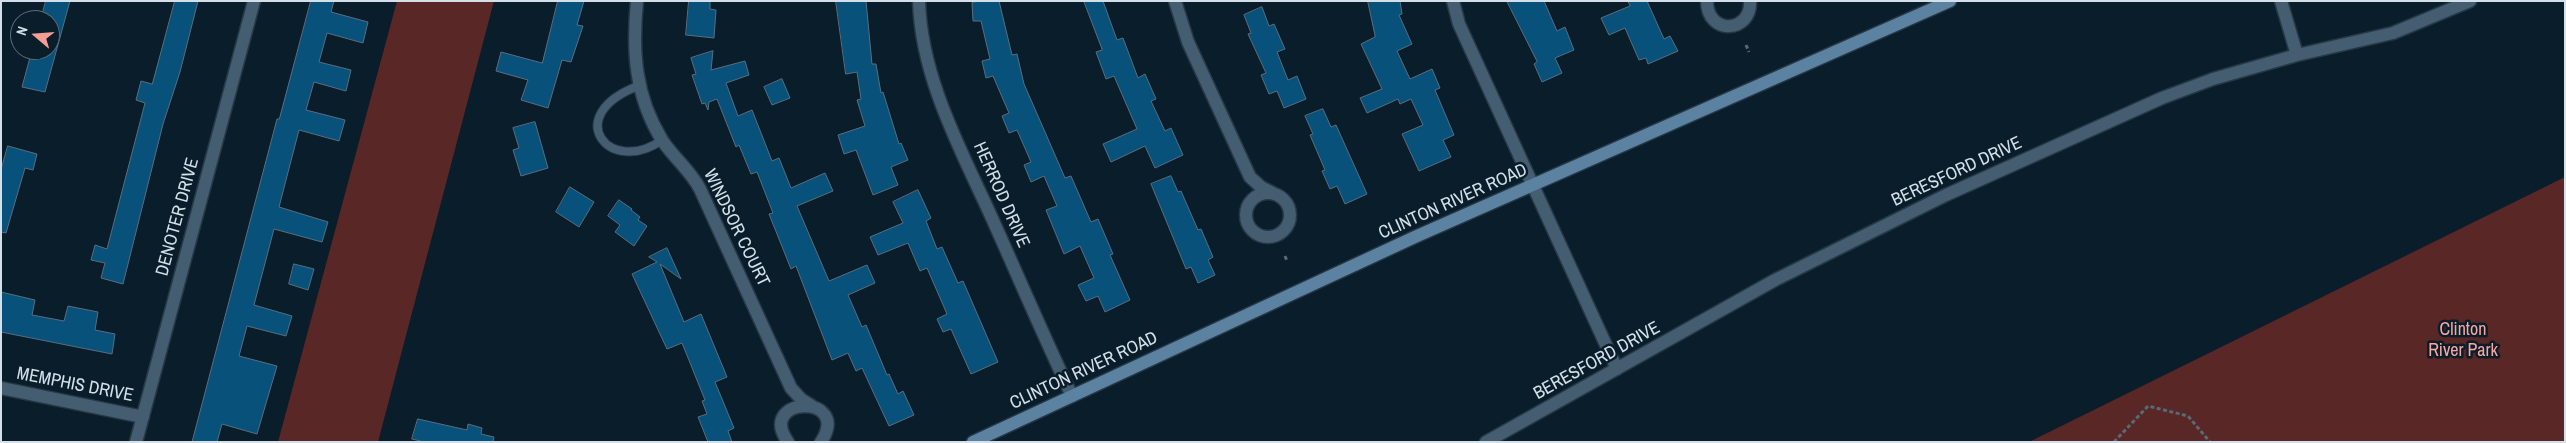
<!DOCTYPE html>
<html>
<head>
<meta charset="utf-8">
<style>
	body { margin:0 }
	#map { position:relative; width:2566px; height:443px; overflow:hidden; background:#0a1d2b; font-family:"Archivo Narrow",sans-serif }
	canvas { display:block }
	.frame { position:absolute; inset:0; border:2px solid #d4e0e9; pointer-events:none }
	.north { position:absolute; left:10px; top:10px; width:50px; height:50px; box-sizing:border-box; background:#0a1d2b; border:1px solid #5b6b77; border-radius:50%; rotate:288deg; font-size:14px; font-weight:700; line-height:20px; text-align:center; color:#d4e0e9 }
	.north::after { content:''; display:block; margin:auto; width:18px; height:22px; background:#f59c95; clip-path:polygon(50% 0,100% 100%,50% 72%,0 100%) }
</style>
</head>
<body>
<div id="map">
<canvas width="2566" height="443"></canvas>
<div class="frame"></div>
<div class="north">N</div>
</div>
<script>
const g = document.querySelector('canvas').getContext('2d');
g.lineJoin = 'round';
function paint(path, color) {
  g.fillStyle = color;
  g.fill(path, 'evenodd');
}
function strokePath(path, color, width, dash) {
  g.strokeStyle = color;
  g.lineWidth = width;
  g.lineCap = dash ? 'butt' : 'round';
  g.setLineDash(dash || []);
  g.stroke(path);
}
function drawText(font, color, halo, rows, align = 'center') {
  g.font = font + ' "Archivo Narrow",sans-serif';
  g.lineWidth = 5;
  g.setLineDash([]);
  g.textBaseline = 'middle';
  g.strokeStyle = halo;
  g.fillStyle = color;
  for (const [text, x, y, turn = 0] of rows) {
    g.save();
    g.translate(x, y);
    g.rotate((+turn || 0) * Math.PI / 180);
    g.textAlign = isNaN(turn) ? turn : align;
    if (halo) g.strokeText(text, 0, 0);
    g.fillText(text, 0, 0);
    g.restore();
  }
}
const green = new Path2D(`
	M397,1H494L378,442H278Z
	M2565,177V442H2029Z`);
const building = new Path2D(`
	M46,1H70L45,92L22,87L32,50H50V20H41Z
	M175,1H198L180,72L163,124L123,284L101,278L105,263L91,260L95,245L107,249L145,103L136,100L141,81L152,84Z
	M311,1H334L331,12L368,22L363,43L327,33L319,62L351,70L346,91L314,82L306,110L345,120L339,141L299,130L279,207L328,222L322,242L274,229L254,305L292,316L286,336L247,326L239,356L277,366L257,434L222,424L217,442H192L277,119H279Z
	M558,1H584L577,25L583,26L571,62L562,60L548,108L521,100L528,80L496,71L501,52L542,63Z
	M689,1H710V9L716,10L714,38L686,35Z
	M836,1H866L872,64H876L881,93L883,92L899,144L901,143L908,160L891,167L898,185L873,195L856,150L844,154L838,135L865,126L857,100L861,99L857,72L846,74Z
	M980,1H999L1012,55L1017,54L1024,84L1045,132L1065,178L1071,176L1091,222L1098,219L1113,254L1110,255L1130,300L1105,312L1098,296L1086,301L1078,285L1094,278L1080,246L1064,254L1046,210L1057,206L1044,176L1031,182L1024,165L1031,162L1017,130L1009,133L1002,116L1009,113L993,76L986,78L982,61L990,59L981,21H973L972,3Z
	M1084,1H1103L1117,40L1123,38L1138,78L1145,74L1156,99L1151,101L1165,131L1171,128L1183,155L1155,168L1145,146L1111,162L1103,144L1137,129L1114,76L1106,79L1096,52L1102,50Z
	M1368,1H1400L1402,14L1399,15L1412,44L1397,51L1410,79L1432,69L1440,88L1435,90L1454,135L1443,140L1451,157L1419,171L1402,134L1423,125L1411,99L1400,104L1398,99L1367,113L1360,98L1382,89L1361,44L1375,37Z
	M1507,1H1544L1557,31L1565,27L1574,50L1555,58L1562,73L1542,82L1534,64L1537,62Z
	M1628,1H1647L1664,39L1670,36L1678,51L1648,64L1646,58L1639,60L1625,28L1609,35L1601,18L1630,6Z
	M1262,7L1269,26L1274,24L1285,49L1277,52L1288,80L1297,76L1306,99L1284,108L1277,91L1269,94L1261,75L1266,73L1248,34L1251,33L1244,15Z
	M713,51L711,70L745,61L749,75L726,83L738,116L752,110L772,161L779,158L791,188L825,173L833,191L797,206L829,281L867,265L875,283L848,295L862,327L866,325L887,375L889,374L898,394L903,391L914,415L889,426L862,368L856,371L848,353L832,360L796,266L791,269L769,214L773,213L757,172L751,174L739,145L736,147L717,99L709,102L708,110L705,103L702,104L692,75L696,74L691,58Z
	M782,79L790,98L772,105L764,87Z
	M1323,109L1331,127L1336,125L1367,194L1345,204L1337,186L1330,189L1322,171L1325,170L1310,135L1313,134L1305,116Z
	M535,122L548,168L521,176L513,150L519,148L513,128Z
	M8,146L37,154L33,170L25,168L6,233L1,232V170Z
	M1171,176L1178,192L1181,191L1198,230L1201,229L1213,257L1208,260L1215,275L1198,283L1191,267L1186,269L1151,184Z
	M570,187L594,202L579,227L556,212Z
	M918,190L931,218L926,221L937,249L942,247L958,283L963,281L998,362L971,374L951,329L943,332L937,319L947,314L927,268L920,271L908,243L878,255L870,237L903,223L893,202Z
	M619,200L632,209L631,210L640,217L638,220L647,226L634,246L615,232L620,225L608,216Z
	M667,248L681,279L660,264L684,322L701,314L727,377L715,382L734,428L728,431L732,442H708L698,417L707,414L702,401L705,400L682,343L667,349L632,274L657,262L649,257Z
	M294,264L314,269L308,290L289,284Z
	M1,292L35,300L32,315L64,321L68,306L98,312L95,330L115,334L112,354L1,332Z
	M418,419L467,430L468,424L482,428L481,434L494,437L493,442H424L412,439Z`);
const path = new Path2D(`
	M1746,45L1749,52
	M1285,256L1287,261
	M2114,442L2148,406L2188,416L2210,442`);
const lane = new Path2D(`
	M638,86C560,116 610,177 662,140`);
const street = new Path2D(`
	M637,1C632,51 635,96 662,140C673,157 690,170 700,189L791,388L801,399L812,406
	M919,1C921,77 960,148 991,216C1018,276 1044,337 1072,396
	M1175,1L1188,42L1250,177L1261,187L1273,193
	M1453,1L1459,24L1617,369
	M1707,1C1707,36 1752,33 1750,1
	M2281,1L2297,55
	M1246 215a22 22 0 1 1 44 0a22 22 0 1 1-44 0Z
	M1,388L143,417
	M136,442L254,1
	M788,442C755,396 853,393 821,442
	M1486,442L1775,280L1946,195L2162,98L2213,79L2297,55L2393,33L2470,1`);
const secondary = new Path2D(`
	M973,442L1417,236L1950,1`);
const streetNames = [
	["BERESFORD DRIVE",1957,172,-25],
	["HERROD DRIVE",1001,195,66],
	["CLINTON RIVER ROAD",1453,202,-24],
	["DENOTER DRIVE",178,217,-75],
	["WINDSOR COURT",736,228,64],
	["BERESFORD DRIVE",1597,361,-29],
	["CLINTON RIVER ROAD",1084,371,-25],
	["MEMPHIS DRIVE",75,385,11]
];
const parkNames = [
	["Clinton",2463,330],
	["River Park",2463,351]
];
paint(green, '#592725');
paint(building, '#07517b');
strokePath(building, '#596e7f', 1);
strokePath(lane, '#263846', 10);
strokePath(street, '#263846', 15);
strokePath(secondary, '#263846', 15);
strokePath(path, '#596975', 3, [4, 2.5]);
strokePath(lane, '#445d70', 8);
strokePath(street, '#445d70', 12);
strokePath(secondary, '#5b83a1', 12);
drawText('18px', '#d4e0e9', '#0a1d2b', streetNames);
drawText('18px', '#fba7a1', '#0a1d2b', parkNames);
</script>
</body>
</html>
